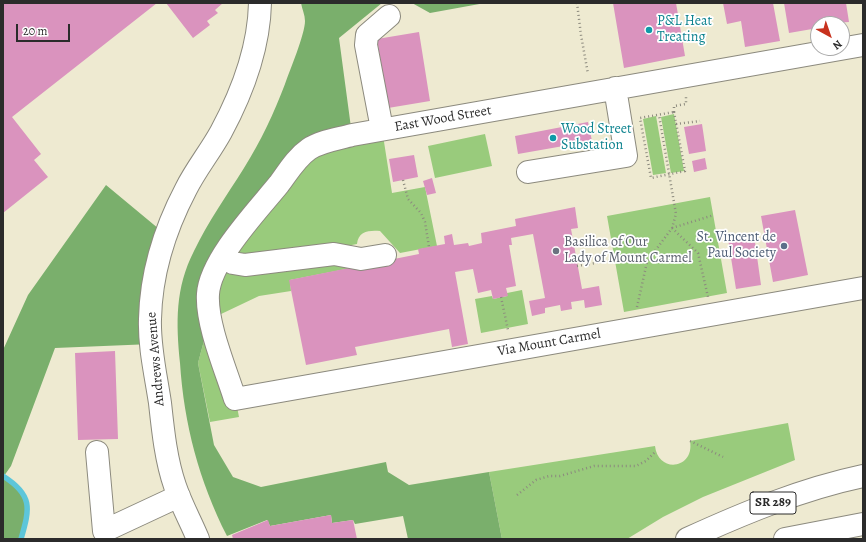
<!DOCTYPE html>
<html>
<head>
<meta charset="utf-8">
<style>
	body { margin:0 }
	#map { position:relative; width:866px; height:542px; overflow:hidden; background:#eeead1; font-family:Alegreya,serif }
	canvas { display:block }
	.frame { position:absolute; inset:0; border:4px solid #2b2b2b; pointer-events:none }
	.north { position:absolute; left:810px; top:16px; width:40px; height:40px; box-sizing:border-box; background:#fff; border:1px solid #aaa; border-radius:50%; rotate:140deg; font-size:11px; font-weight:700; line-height:16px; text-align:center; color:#2b2b2b }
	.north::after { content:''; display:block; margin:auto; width:14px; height:18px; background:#c8321e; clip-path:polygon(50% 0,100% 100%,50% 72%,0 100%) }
	.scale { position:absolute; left:16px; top:24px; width:54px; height:18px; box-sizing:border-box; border:2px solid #2b2b2b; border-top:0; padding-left:5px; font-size:12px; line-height:14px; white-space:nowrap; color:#2b2b2b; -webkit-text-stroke:3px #fff; paint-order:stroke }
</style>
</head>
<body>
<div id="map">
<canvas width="866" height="542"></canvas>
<div class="frame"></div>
<div class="north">N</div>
<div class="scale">20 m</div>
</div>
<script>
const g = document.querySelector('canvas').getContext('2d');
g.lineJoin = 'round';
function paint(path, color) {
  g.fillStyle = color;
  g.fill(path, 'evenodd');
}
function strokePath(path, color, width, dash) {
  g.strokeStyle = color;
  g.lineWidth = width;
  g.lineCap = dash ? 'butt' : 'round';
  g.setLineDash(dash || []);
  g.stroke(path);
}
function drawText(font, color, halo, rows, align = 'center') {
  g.font = font + ' Alegreya,serif';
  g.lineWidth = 3.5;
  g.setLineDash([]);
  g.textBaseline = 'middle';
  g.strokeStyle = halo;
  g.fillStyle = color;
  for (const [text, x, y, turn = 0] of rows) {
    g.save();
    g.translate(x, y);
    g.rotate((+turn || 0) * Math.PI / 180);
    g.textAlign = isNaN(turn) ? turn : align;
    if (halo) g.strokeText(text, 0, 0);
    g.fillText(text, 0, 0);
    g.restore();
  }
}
const green = new Path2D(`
	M674,114L684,171L671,173L661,117Z
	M656,116L666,173L653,175L643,119Z
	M382,129L392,193L425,187L437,246L400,253L380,231C370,230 358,231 357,244L331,249L362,266L290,280L291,291L259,296L219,315L239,417L210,422L198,363L210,318L208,292L294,163Z
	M485,134L492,166L435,178L428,146Z
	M710,197L727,293L624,312L607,216Z
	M522,290L528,324L481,333L475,299L492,296L493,299L507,296V293Z
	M788,423L795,460L703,497L663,517L627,539H502L489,472L655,446C658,474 695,469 690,441Z`);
const forest = new Path2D(`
	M301,3H382L339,38L352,135L319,144L238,235L210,318L198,363L214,445L233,477L261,487L386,462L388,472L409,485L489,472L502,539H408L403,516L355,524L353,520L332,523L331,515L270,526L267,520L227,536C199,481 184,424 180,363C176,323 175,288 194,251C208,222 227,195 244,168C261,141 274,113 285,84C290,70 305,34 305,21C305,15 302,9 301,3Z
	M412,3H485L430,13Z
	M106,185L165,234L152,344L55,348L11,466L4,476C33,495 30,508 21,539H3V350L28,295Z`);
const stream = new Path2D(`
	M3,476C33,495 30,508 21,539`);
const building = new Path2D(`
	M3,3H157L12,117L41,154L34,160L48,177L3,213Z
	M166,3H223L215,10L218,13L207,21L210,25L193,38Z
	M613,3H676L685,56L624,68Z
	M723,3H773L780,41L745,47L741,21L727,24Z
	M784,3H846L849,22L818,24V28L789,33Z
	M419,32L430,101L388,108L377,39Z
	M588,122L592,141L518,154L515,136Z
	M702,124L706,151L689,154L684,127Z
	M414,155L418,177L393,182L389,159Z
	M705,158L707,169L694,172L692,161Z
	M432,178L436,193L427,195L423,181Z
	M575,207L578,228L571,229L582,289L599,286L602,305L585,308L584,300L571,302L572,309L561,311L560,305L545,308V313L532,316L529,301L545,298L533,234L511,238L512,245H509L516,286L506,288L508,296L493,299L491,290L478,293L473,269L455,272L468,344L452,347L449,329L355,347L357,355L306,365L289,280L419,254L418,249L445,244L444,236L452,234L454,245L468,243L469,246L482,243L481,233L516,226L515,219Z
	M795,210L808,275L773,282L761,216Z
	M754,235L761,285L736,289L728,239Z
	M115,351L118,439L78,440L75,353Z
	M331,515L332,523L353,520L357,539H233L232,535L268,520L270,526Z`);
const path = new Path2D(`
	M577,3L581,35L588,74
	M674,112L685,171L651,178L640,118Z
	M674,112V106L686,104V97
	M676,124L700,121
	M403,180L408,199L421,213L425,222L429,247
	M672,228L698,253L708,297
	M672,228L714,215
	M577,266L626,258L647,262
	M501,297L508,330
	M637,307L647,262L672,228L676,214L659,115
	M690,441L723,457
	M517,495L536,480L549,476H560L594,466H636L646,461L655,452`);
const minor = new Path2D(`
	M863,45L352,135C338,139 321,141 309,149C296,158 288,172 279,184C258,210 210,260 208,294C206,324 226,370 235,399L863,288
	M382,129L366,45L367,35L389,16
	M528,172L626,156L615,88
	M223,257L233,263L245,265L334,254L361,259L385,255
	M97,452L104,531L179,496
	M198,539C191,522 181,504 175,486C166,460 163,431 160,403C156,376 149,347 150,319C151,273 165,229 186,189C196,169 210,152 221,132C242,93 259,48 260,3
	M785,539L863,524`);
const major = new Path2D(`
	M687,539C744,513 802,489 863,476`);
const markers = [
	[649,30,4,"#0f9aa8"],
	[553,138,4,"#0f9aa8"],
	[784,246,4,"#5c6f8a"],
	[556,251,4,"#6b7280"]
];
const shields = [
	[773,503,46]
];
const shieldNames = [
	["SR 289",773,503]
];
const cultureNames = [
	["P&L Heat",657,22],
	["Treating",657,38],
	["Wood Street",561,130],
	["Substation",561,146]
];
const streetNames = [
	["East Wood Street",443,119,-10],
	["Via Mount Carmel",549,343,-10],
	["Andrews Avenue",156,359,-95]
];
const serviceNames = [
	["St. Vincent de",776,238],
	["Paul Society",776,254]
];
const worshipNames = [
	["Basilica of Our",564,243],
	["Lady of Mount Carmel",564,259]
];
paint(green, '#99cb7c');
paint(forest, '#7aaf6c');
strokePath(stream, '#5dc6da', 5.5);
paint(building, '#da93be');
strokePath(minor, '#8c8a7e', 24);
strokePath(major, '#8c8a7e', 24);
strokePath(path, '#8c8a7e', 2.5, [1, 3]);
strokePath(minor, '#fff', 22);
strokePath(major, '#fff', 22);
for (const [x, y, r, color] of markers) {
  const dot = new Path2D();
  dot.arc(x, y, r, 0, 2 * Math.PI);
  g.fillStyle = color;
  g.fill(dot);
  strokePath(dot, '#fff', 1.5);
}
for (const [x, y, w] of shields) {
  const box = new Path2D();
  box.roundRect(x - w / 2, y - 11, w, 22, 3);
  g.fillStyle = '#fff';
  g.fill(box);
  strokePath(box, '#2b2b2b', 1);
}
drawText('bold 13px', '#2b2b2b', null, shieldNames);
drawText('14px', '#0d838f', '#fff', cultureNames, 'left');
drawText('14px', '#2b2b2b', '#fff', streetNames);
drawText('14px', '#4e5e75', '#fff', serviceNames, 'right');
drawText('14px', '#5b616d', '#fff', worshipNames, 'left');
</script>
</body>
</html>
